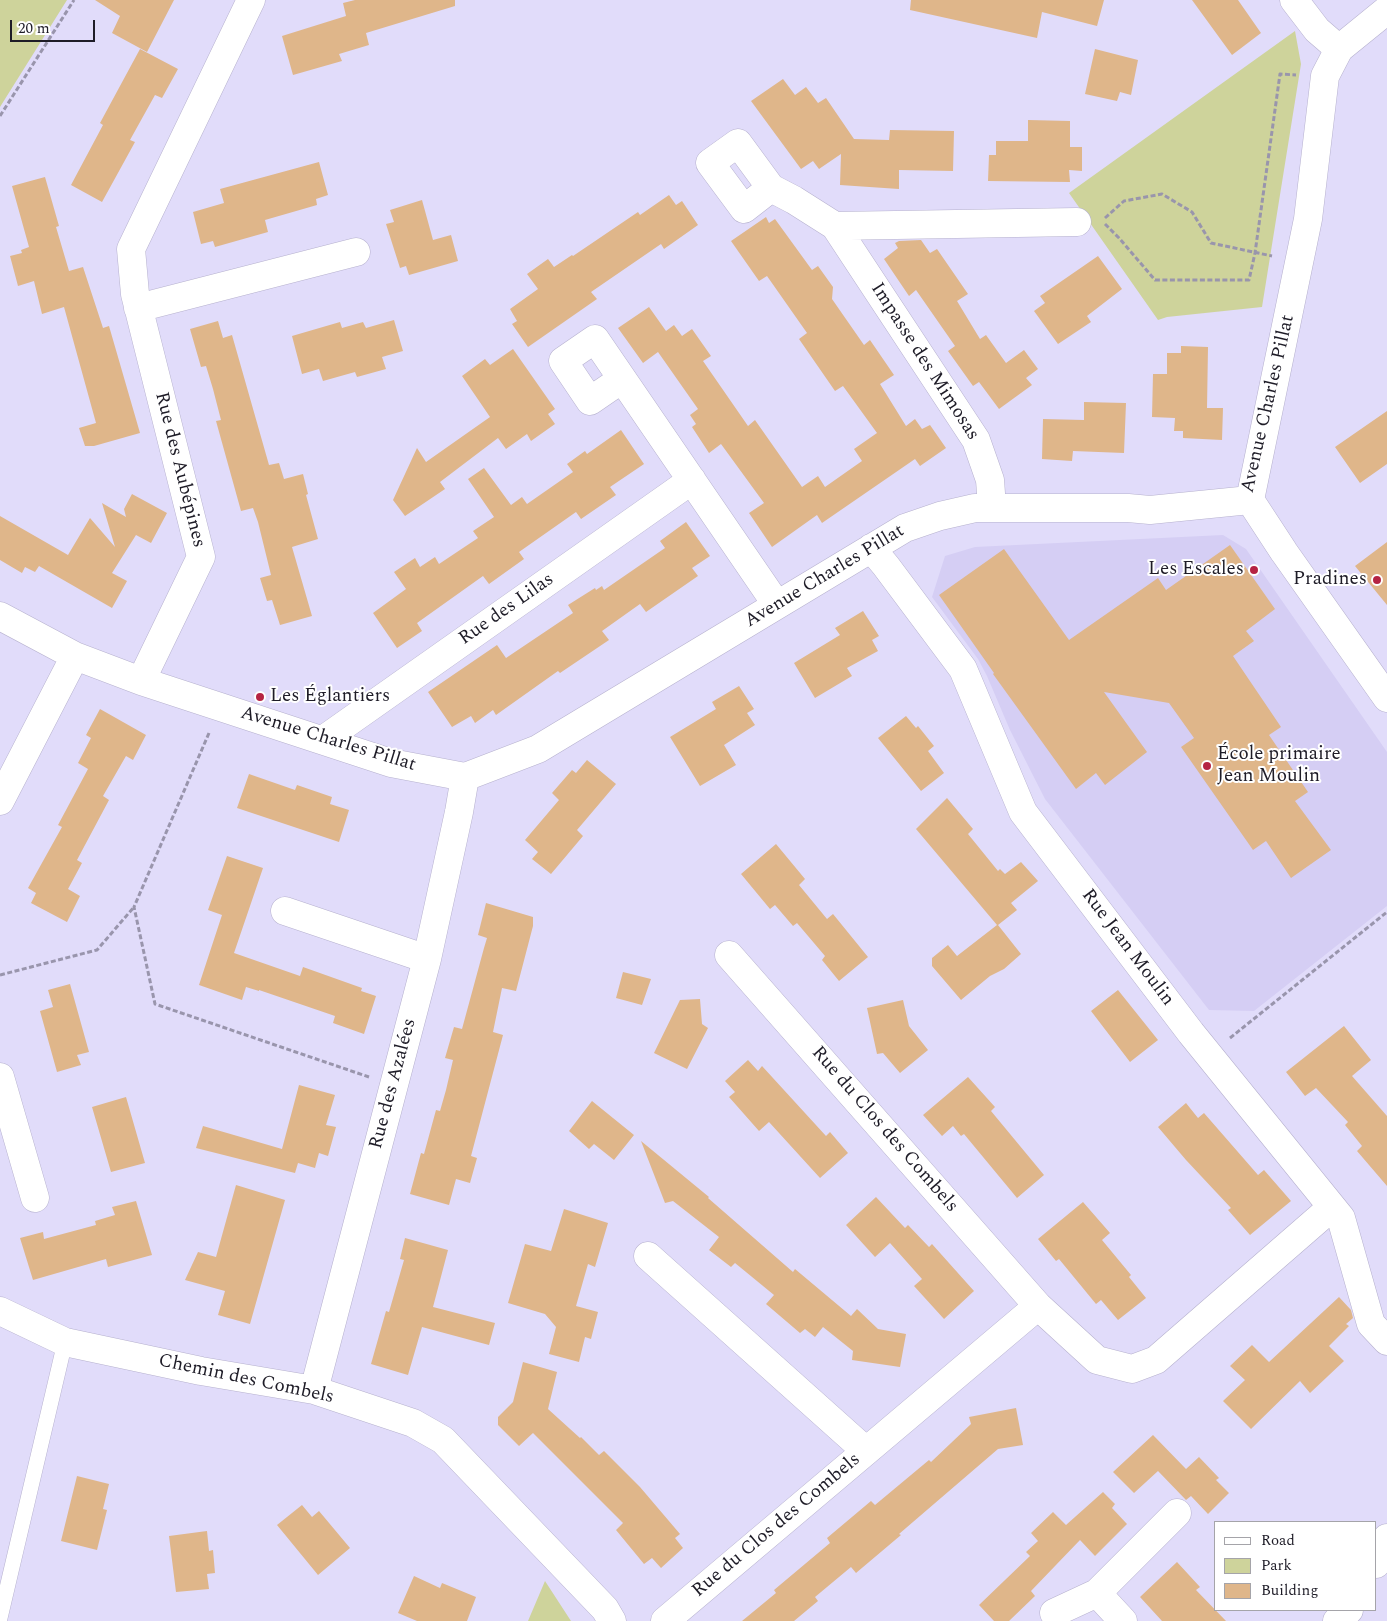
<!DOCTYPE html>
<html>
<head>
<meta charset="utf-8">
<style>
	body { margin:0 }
	#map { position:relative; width:1387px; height:1621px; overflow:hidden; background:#e1dcfa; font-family:Spectral,serif }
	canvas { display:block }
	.legend { position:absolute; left:1214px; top:1521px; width:162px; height:90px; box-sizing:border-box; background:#fff; border:1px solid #a5a4a9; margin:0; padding:6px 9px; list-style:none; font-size:15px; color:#1e1c27 }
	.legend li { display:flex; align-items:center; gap:10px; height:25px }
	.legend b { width:25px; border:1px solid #a5a4a9 }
	.scale { position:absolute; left:10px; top:20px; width:85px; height:22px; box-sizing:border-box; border:2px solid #1e1c27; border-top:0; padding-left:6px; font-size:15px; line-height:18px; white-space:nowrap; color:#1e1c27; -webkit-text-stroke:4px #fff; paint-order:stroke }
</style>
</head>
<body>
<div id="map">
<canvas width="1387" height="1621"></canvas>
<ul class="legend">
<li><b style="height:6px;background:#fff"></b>Road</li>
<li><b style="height:14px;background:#ced39b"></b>Park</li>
<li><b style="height:14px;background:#dfb68a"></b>Building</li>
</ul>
<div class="scale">20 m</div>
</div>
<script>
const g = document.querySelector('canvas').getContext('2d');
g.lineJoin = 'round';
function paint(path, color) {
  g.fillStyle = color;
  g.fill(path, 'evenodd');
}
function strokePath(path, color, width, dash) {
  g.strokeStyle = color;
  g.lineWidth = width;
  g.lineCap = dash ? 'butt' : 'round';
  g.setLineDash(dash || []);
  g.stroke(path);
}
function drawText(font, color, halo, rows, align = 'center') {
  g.font = font + ' Spectral,serif';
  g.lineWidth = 4;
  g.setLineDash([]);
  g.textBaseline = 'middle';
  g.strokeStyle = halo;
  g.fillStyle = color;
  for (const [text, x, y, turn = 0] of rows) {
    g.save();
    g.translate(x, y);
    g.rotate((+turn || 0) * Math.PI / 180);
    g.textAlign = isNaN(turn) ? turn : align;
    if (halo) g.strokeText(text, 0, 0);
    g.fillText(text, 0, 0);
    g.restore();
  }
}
const built = new Path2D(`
	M1223,535L1246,549L1387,752V906L1254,1011L1209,1010L1045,799L1010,730L987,676L978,659L932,597L945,556L975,547Z`);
const green = new Path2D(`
	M0,0H67L0,107Z
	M1295,31L1301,64L1262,307L1167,317L1158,320L1069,193Z
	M545,1581L571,1621H528Z`);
const building = new Path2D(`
	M95,0H174L147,52L112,33L120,16Z
	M355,0H455V6L366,33L369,45L339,54L342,61L293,75L282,36L346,16L343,3Z
	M911,0H1104L1097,26L1042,12L1037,38L910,10Z
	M1192,0H1238L1261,33L1232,55Z
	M140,49L178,69L162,98L155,95L130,140L135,142L102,202L71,185L103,125L100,123Z
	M1095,49L1138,60L1131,95L1120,92L1117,101L1085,94Z
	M783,79L795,95L806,87L818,103L826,98L854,139L889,140L890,130L954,131L953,171L899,170V189L840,185L841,154L819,169L813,161L801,169L751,101Z
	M1028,120L1070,121V147H1082V171L1069,170L1070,182L988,181L989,155H996V141H1028Z
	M319,162L328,195L316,199L317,205L265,220L268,232L215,247L213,241L201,244L193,212L224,203L220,189Z
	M45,177L59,226L56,227L69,271L83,267L103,328L109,326L140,433L94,446H85L79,428L96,423L64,307L42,314L34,281L18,286L10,256L22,253L21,250L29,247L12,186Z
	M669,195L676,205L682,201L698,225L664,249L661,244L591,292L597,299L528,347L512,324L517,321L510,309L538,289L527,274L548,259L554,267L572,255L573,256L638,212L640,215Z
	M422,200L433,240L451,235L458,261L409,275L406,266L400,268L386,224L394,222L390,210Z
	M766,217L769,223L775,219L812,270L818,266L833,287L832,299L864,345L870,340L894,375L880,384L906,426L915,419L922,429L930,425L946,448L920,466L915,459L822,523L817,515L772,547L749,513L764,503L721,444L709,453L692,427L696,424L690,415L698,409L658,352L643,363L618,328L649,307L666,331L674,325L682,336L692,329L711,356L703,361L748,426L755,420L802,487L818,476L825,487L862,461L854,449L877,433L843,386L835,391L799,339L807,333L767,276L759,281L731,241Z
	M921,240L930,253L937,249L968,294L957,301L980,339L986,335L1006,363L1024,350L1038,369L1026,378L1032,385L999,409L979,382L973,386L948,351L955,346L916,290L909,296L884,259L898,248L895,243L899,241Z
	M1098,256L1122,289L1087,316L1091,322L1058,344L1034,311L1045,303L1040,296Z
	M394,320L403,351L382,357L386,369L357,377L355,372L323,381L319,369L302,374L292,336L340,322L342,328L363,322L366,328Z
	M218,321L223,338L232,335L269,465L279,463L284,479L303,474L308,494L306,495L318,539L292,547L312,616L280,625L272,600L267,601L260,578L271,575L258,522L253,508L241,511L216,421L221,420L213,389L206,366L201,367L190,329Z
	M1181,346L1208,347L1207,408H1223L1222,440L1183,438V431H1174L1175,418L1152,417L1153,374H1167V353H1181Z
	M513,349L555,409L548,414L555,424L531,441L527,434L506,449L498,438L440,482L445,489L405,516L393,500L417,448L426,462L490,417L462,376L485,359L490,365Z
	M1084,402L1126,403L1124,453L1073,451L1072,461L1042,459L1043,419L1084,420Z
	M1387,411V464L1360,483L1335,447Z
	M621,430L644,464L610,487L616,495L581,519L576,512L519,552L524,559L489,584L483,576L417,623L422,631L397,648L373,613L406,589L394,572L415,558L420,567L435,557L439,564L478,538L473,531L494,517L468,479L484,468L511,505L522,497L527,504L573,472L567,464L585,451L587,454Z
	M132,494L167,513L151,543L136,535L112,573L127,581L112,608L39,566L35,572L25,567L22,573L0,560V516L68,555L90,518L115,547L102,503L126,517L124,509Z
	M686,522L710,556L692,568L698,576L646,612L640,604L602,631L609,640L560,673L558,671L496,715L493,710L475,723L471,716L452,727L428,692L497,645L506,658L573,613L568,605L595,588L596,590L602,586L604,590L665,548L660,541Z
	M1387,542V605L1355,566Z
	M1230,545L1275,609L1246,631L1254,641L1233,656L1281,727L1269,735L1308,792L1295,801L1331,850L1291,878L1266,841L1253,850L1181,747L1194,738L1169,703L1104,692L1147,752L1105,785L1096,773L1076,789L993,674L994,673L939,595L1004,549L1069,640L1158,578L1166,590Z
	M863,611L879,636L872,640L878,651L847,668L852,676L815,698L794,663L840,635L835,628Z
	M739,686L754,709L747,713L755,725L724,745L736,765L700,786L670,737L716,709L712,702Z
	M100,709L146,735L133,760L126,756L103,796L109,800L77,860L82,863L68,889L80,896L67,922L31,903L36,893L28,888L62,827L58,825L88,769L78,763L91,738L86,735Z
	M906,716L916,728L918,726L934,746L928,751L944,773L921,791L878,738Z
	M587,760L616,784L577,830L583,836L551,874L532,859L538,852L525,840L559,800L552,793L572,770L576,773Z
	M249,774L295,790L297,785L332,797L330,804L349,810L339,842L237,808Z
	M947,798L973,829L968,834L998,871L1000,869L1005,874L1021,862L1038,881L1011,903L1017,910L998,925L1021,954L1004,969L990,976L961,1000L932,966V958L948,945L957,956L997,925L916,829Z
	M776,844L805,879L799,885L827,919L833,914L868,957L839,981L822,960L825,956L797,923L793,926L775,905L770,909L741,874Z
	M227,856L263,868L234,953L300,976L303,967L362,988L361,991L376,996L364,1034L333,1023L335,1016L259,990V991L246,987L242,1000L199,985L222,915L208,910Z
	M486,903L533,917V926L516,991L502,988L493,1032L503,1035L471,1156L477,1158L470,1183L456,1179L449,1205L410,1194L421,1153L424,1154L436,1110L440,1111L446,1090L453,1060L445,1058L454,1027L462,1029L484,948L487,938L478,935Z
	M623,972L651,979L642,1005L616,998Z
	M70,984L89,1052L77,1055L81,1065L57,1072L40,1011L53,1007L48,990Z
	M1118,990L1158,1040L1130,1062L1091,1011Z
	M700,999L702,1024L708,1028L687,1069L654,1053L680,1000Z
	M903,1000L909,1026L928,1050L900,1073L883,1053L877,1054L867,1008Z
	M1344,1026L1371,1060L1352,1076L1387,1116V1186L1357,1151L1362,1146L1345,1125L1348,1122L1316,1088L1305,1096L1286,1072Z
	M748,1060L758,1071L762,1066L826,1136L830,1132L848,1153L820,1178L769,1122L759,1131L729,1097L735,1092L725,1081Z
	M968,1077L995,1107L991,1111L1044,1175L1017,1198L964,1134L961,1136L953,1126L942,1136L923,1115Z
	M299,1085L335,1095L326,1125L336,1127L328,1156L319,1153L315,1168L298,1163L295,1173L196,1148L203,1126L282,1149Z
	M126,1097L145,1163L111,1172L92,1107Z
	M592,1101L634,1135L614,1160L594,1144L589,1149L569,1131Z
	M1186,1103L1198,1118L1204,1113L1258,1175L1264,1170L1291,1201L1250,1235L1228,1210L1231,1208L1186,1160L1158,1127Z
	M641,1141L709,1197L708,1198L793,1272L795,1269L851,1316L857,1309L878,1329L906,1334L900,1367L852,1360L853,1351L823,1327L815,1337L805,1329L800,1333L766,1304L774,1295L735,1263L731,1267L709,1250L719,1237L673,1201L665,1203Z
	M236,1185L285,1200L250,1324L218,1315L225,1291L185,1280L198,1252L216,1257Z
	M876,1197L905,1228L908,1225L929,1247L932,1244L974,1291L944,1319L914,1286L922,1279L890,1243L875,1257L846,1225Z
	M136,1201L152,1255L108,1267L106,1259L33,1280L20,1238L43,1232L44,1239L96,1225L95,1221L115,1215L112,1207Z
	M1083,1202L1110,1233L1102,1240L1131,1275L1129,1277L1146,1298L1118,1320L1101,1300L1096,1304L1059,1259L1056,1261L1038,1239Z
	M564,1209L608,1223L595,1267L588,1264L576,1306L598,1312L591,1339L585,1337L579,1362L549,1354L556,1327L545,1314L508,1303L525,1244L551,1251Z
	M405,1238L448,1250L433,1307L495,1323L489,1345L422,1327L408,1375L371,1364L386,1311L389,1312L404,1260L400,1259Z
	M1339,1297L1351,1310L1353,1318L1346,1324L1349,1326L1329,1346L1344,1361L1310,1393L1300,1381L1251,1429L1223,1401L1245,1380L1230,1366L1252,1345L1269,1362Z
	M523,1362L557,1372L548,1409L580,1438L581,1437L599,1455L604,1451L640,1487L680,1534L675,1538L683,1548L661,1568L652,1558L644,1564L616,1530L623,1523L533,1433L519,1446L498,1425V1417L513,1402Z
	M1016,1408L1023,1445L998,1449L899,1534L901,1535L856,1573L851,1567L815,1597L818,1601L794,1621H742L776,1593L774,1590L830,1543L827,1538L871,1501L875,1505L929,1460L931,1462L971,1424L969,1417Z
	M1153,1435L1186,1469L1199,1457L1219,1478L1216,1480L1229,1493L1208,1514L1191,1496L1186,1500L1158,1471L1134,1493L1113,1472Z
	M77,1476L109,1484L103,1509L107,1510L97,1550L61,1541Z
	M1103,1492L1115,1504L1112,1508L1127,1524L1095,1556L1080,1540L1031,1591L1035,1596L1009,1621H994L979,1605L1030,1556L1026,1552L1038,1541L1031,1533L1053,1512L1066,1525Z
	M302,1505L312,1517L319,1511L350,1548L318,1575L277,1525Z
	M207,1531L209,1551L213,1550L215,1573L207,1574L209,1589L176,1592L169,1536Z
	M1177,1562L1200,1587L1196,1590L1226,1621H1162L1140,1597Z
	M414,1576L440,1588L442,1583L476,1597L467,1621H417L398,1613Z`);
const path = new Path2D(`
	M0,116L74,0
	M1105,218L1124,201L1162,194L1192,212L1211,243L1272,256
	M1105,224L1119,238L1155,280H1249L1255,253L1280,74L1296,75
	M209,733L134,907L155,1004L369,1077
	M0,975L97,950L134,907
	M1230,1038L1387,912`);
const lane = new Path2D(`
	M0,1618L65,1342`);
const street = new Path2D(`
	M1294,0L1317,30L1339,49
	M771,188L744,209L710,163L738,143L771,188L794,200L835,226
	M138,308L356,252
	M622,379L590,401L563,361L595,339L777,605
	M992,507L990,480L976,440L835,226L1077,222
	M871,548L886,566L963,669L1023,812L1191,1033L1341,1218L1371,1324L1387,1341
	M0,616L75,656L141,681L391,763L465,777L538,749L905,528L940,516L975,508H1128L1150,510L1250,500
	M141,681L201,557L135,294L131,249L251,0
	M323,740L692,480
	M0,801L75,656
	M285,911L427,959
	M729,955L1038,1306
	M0,1077L35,1198
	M648,1256L866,1451
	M0,1311L65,1342L201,1371L314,1390L413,1423L443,1440L605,1609L612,1621
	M314,1390L427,959L459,812L465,777
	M1376,1564L1387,1538
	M1097,1593L1177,1513
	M1054,1613L1097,1593L1123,1621
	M665,1621L1038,1306L1097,1360L1132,1369L1156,1360L1332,1207
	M1337,1621L1349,1610`);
const secondary = new Path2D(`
	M1387,10L1339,49L1325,76L1308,219L1250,500L1284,552L1387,698`);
const markers = [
	[1254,570,5,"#b52343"],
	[1377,580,5,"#b52343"],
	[260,697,5,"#b52343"],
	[1207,766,5,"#b52343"]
];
const streetNames = [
	["Impasse des Mimosas",924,362,57],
	["Avenue Charles Pillat",1269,404,-77],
	["Rue des Aubépines",179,470,76],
	["Avenue Charles Pillat",825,577,-31],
	["Rue des Lilas",507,610,-35],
	["Avenue Charles Pillat",328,740,17],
	["Rue Jean Moulin",1127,948,53],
	["Rue des Azalées",394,1084,-75],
	["Rue du Clos des Combels",884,1130,49],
	["Chemin des Combels",246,1380,12],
	["Rue du Clos des Combels",777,1526,-40]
];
const poiNames = [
	["Les Escales",1244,570],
	["Pradines",1367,580],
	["Les Églantiers",270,697,"left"],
	["École primaire",1217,755,"left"],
	["Jean Moulin",1217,777,"left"]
];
paint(built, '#d5cef4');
paint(green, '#ced39b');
paint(building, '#dfb68a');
strokePath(lane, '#b6b1ce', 16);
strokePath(street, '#b6b1ce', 29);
strokePath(secondary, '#b6b1ce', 29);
strokePath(path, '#9995ac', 3, [5, 2.5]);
strokePath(lane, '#fff', 15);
strokePath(street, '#fff', 28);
strokePath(secondary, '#fff', 28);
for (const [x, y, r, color] of markers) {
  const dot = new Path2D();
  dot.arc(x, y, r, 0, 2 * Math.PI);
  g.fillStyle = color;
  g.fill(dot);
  strokePath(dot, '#fff', 2);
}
drawText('19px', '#1e1c27', '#fff', streetNames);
drawText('19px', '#1e1c27', '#fff', poiNames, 'right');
</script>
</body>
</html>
